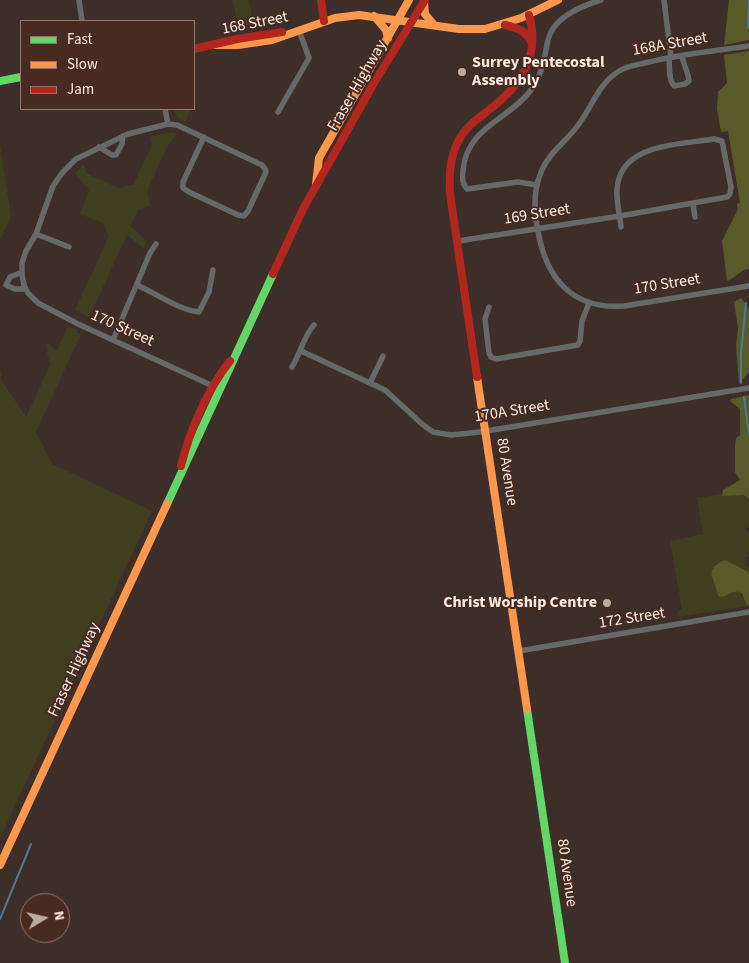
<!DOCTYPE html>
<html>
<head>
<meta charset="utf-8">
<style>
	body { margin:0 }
	#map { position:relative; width:749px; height:963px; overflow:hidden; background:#3e2e29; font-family:"Source Sans 3",sans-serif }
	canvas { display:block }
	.legend { position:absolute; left:20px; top:20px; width:175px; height:90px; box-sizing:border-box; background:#472a20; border:1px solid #90776e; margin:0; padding:6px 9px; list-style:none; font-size:15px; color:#feebe4 }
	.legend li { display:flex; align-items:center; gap:10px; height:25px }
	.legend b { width:25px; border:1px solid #90776e }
	.north { position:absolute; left:20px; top:893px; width:50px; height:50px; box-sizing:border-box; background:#472a20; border:1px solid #90776e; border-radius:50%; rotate:81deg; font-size:14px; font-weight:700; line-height:20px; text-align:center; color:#feebe4 }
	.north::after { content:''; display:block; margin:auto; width:18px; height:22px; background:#bba9a3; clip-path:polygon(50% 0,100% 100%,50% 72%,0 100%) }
</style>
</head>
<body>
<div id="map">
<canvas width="749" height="963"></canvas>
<ul class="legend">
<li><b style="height:6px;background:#63d668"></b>Fast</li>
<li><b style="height:6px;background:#ff974d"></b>Slow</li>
<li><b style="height:6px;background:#b3261e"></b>Jam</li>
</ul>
<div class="north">N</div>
</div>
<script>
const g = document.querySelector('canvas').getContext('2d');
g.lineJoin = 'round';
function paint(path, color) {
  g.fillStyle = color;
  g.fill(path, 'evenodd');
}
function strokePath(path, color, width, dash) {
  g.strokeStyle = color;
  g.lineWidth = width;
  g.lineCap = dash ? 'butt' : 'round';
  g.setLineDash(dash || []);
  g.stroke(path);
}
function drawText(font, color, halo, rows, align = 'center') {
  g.font = font + ' "Source Sans 3",sans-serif';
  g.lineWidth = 4;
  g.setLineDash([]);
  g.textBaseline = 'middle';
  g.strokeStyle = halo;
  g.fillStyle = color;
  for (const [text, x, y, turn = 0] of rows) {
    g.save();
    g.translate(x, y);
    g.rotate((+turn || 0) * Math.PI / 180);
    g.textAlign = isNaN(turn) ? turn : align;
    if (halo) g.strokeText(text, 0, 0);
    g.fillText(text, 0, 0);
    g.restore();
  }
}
const green = new Path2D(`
	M233,0H249L254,28L238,31Z
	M174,109H191L185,122L177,117Z
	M172,132L177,133L166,149L147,191L150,206L138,210L130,226L146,241L144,249L127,235L89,317L75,310L109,236L103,223L80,214L89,190L75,173L84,165L86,173L118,188L134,184L152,144L150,137Z
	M0,145L11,216L0,240Z
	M68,326L77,330V332L81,334L36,432L52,464L152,511L0,838V369L2,381L26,417L50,365L45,344L48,343L55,350H57Z
	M749,489V525L746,529L749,532V557H746L745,565L749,566V572L725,560L712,577L715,582L718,596C728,600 729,588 742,593L744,601L749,606L677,617L678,611L682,609L670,541L703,534L697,498Z`);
const forest = new Path2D(`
	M729,0H749V40L724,45Z
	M749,51V269C739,270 736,278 727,281L722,241L738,209L737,204L740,203L728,131L721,132L717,109L718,92L727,83L724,55Z
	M741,298L749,309V372L739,384L736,346L738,328L734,302Z
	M749,395V499L744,495L722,496L723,490L740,480L735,472V446L736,438L740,435V409L730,401L731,399Z
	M725,560L749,572V605L746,604L742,593C729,588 728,600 718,596C715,577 702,570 725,560Z`);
const stream = new Path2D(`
	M748,28L749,0
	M741,383V353L746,303
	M744,397L749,434
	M0,919L31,844`);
const street = new Path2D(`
	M79,0L82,21
	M664,0L671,57
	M749,46C714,51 679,54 645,63C636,65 627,66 619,71C601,82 594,101 583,118C571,139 548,151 540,175C533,193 534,212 538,231C546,278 572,310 624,306L749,286
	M669,58C670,68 668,79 674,86L685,84L689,81C689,74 683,64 682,56
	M165,109L168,124
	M278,112L309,58L299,30
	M204,137L183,182V188L189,192L238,215L244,216L248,211L266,172L265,169L262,165L177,125L168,124L128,134L76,159L62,173L53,186L36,234L26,251L22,263V275L24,285L28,293L38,303L78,324L213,386
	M99,147L112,155H116L122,144L123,136
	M537,185L518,182L467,189C462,184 462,178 463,171C466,127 509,120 531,90C543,74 544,58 548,40C553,18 581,6 601,0
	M693,204L695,217
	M36,234L69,247
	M458,241L620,216L727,197L730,194L731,187L722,141L714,139C680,145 620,143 617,189C616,201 620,215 621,227
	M22,272L10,277L6,285L15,289H26
	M137,285C157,294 177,309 199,312L209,292L213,270
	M489,307L485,319L489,353L491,357L496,359L578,345L580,341L582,321L589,303
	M113,340L150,253L156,244
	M301,351L385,390L422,424L433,432L451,435L480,432L749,388
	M292,367C301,353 303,337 314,325
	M370,383L383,356
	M519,651L749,612`);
const fast = new Path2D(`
	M0,81L21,77
	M167,504L273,274
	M527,709L565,963`);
const slow = new Path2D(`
	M424,1L425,14L434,25
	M374,16L386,30L388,38
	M215,45H238L272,40L335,18L359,15L459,29H485L521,18L558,0
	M316,184L319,158L409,0
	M477,377L527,709
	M0,865L167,504`);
const jam = new Path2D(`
	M321,0L324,21
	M505,25C518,28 527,31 532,44
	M194,49L237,39L282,32
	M273,274L303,209L374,83L425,0
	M477,377L450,194C449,174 450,155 460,138C468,124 482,116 494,106C524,82 540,53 529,15
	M181,466C190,430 207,390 230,361`);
const markers = [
	[462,72,5,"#bba9a3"],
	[607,603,5,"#bba9a3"]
];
const streetNames = [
	["168 Street",255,24,-11],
	["168A Street",670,45,-10],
	["Fraser Highway",358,86,-60],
	["169 Street",537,215,-9],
	["170 Street",667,285,-9],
	["170 Street",122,329,24],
	["170A Street",512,412,-9],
	["80 Avenue",506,472,81],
	["172 Street",632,619,-9],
	["Fraser Highway",75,670,-65],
	["80 Avenue",566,873,82]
];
const poiNames = [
	["Surrey Pentecostal",472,63],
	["Assembly",472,81],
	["Christ Worship Centre",597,603,"right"]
];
paint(green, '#3f3f1f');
paint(forest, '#585a29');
strokePath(stream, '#4b7a99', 2);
strokePath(street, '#66686a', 5.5);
strokePath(fast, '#63d668', 8);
strokePath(slow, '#ff974d', 8);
strokePath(jam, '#b3261e', 8);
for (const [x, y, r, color] of markers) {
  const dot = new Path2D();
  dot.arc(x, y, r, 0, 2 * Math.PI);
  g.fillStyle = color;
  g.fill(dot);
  strokePath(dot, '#472a20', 2);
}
drawText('16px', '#feebe4', '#472a20', streetNames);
drawText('bold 16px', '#feebe4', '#472a20', poiNames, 'left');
</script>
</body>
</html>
